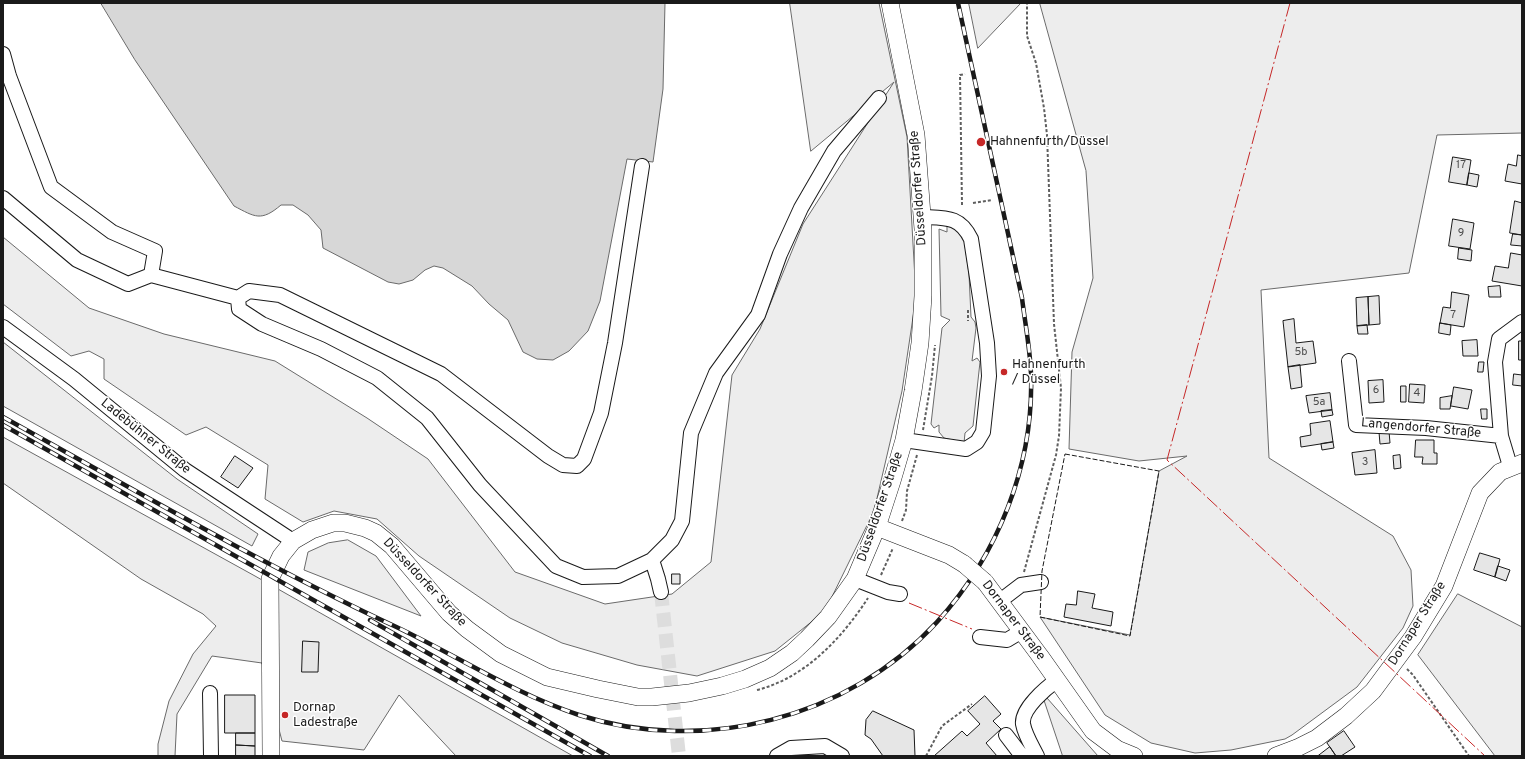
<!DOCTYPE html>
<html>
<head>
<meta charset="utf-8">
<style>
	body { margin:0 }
	#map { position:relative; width:1525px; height:759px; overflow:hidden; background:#fff; font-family:Overpass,sans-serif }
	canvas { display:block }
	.frame { position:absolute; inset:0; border:4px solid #1a1a1a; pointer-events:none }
</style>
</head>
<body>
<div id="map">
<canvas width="1525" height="759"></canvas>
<div class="frame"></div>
</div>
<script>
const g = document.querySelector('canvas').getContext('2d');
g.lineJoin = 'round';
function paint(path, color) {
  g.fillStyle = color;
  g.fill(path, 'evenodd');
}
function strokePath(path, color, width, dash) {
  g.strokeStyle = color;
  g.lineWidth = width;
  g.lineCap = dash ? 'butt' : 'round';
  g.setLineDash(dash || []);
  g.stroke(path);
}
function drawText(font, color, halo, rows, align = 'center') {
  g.font = font + ' Overpass,sans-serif';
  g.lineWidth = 3;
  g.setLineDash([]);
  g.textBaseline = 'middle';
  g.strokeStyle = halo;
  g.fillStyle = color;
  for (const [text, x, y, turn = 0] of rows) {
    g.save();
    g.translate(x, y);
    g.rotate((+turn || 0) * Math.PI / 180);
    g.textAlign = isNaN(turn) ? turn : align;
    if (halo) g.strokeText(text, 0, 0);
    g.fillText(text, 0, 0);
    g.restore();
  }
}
const built = new Path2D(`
	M790,3H879L907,137L916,297L902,391L874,511L825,611L775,651L697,676L637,665L562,643L510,618L419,556L377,519L334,511L303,522L265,499L268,465L206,427L186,435L104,379V359L89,351L71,356L3,304V237L89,308L164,334L275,361L367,418L428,459L515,572L605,604L672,594L711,562L732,375L760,329L803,224L894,82L811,151Z
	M969,3H1021L978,48Z
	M1040,3H1522V133L1437,135L1409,273L1261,290L1269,458L1393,536L1411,570L1413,606L1403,628L1357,687L1292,735L1285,739L1231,750L1195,753L1151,743L1105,715L1040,617L1130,635L1159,471L1187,456L1139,461L1069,449L1072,352L1093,278L1086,171Z
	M945,225L955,227L964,238L969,274L971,317L975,322L976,328L972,361L977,358L980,362L973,426L965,433L964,443L944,438L939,432V425L934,428L931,424L942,328L950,320L941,316L939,229L947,232V227Z
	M3,342L177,479L258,534L252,546L3,406Z
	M3,437L255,576L573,756H456L399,695L364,750L282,741L262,663L212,656L177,714L175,756H158V744L169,701L193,654L216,626L203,614L141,579L3,483Z
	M348,540L376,556L421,616L304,570L308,552L328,543Z
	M1458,594L1522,627V756H1495L1418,655Z
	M1040,688L1047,698L1098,756H1063Z`);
const water = new Path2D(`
	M101,3H665L663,89L653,162L627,159L600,301L588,331L569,351L553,360L537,359L523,352L508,320L489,304L472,286L443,268L434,266L425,270L413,280L399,284L388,282L323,248L321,230L308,215L293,205H281C261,222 255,217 234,206L135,60Z`);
const building = new Path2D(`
	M1518,155L1522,156V184L1505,181L1508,164L1516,166Z
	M1453,157L1471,160L1467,185L1449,182Z
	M1469,173L1479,175L1477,187L1467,185Z
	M1515,201L1522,203V235L1510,233Z
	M1453,219L1474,223L1470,249L1449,246Z
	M1513,234L1522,235V246L1511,245Z
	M1459,248L1472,250L1471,261L1458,259Z
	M1511,253L1522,255V286L1492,281L1495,266L1508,268Z
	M1500,286L1501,297H1489L1488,287Z
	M1452,292L1469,295L1464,327L1440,323L1443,307L1450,308Z
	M1379,296L1380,324L1369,325L1368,297Z
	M1368,297L1369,325L1357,326L1356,298Z
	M1294,319L1296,343L1313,341L1316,363L1288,367L1283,321Z
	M1440,323L1451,325L1450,335L1439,333Z
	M1367,325L1368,334H1358L1357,326Z
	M1477,340L1478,356H1463L1462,341Z
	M1519,341H1522V360H1519Z
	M1479,362H1484L1483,372H1478Z
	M1300,365L1302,387L1291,389L1288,367Z
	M1514,374L1522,375V386L1513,385Z
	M1383,380L1384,402L1369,403L1368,381Z
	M1410,384L1425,385L1424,403L1409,402Z
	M1401,386H1406V402H1401Z
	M1454,387L1472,390L1468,409L1451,406Z
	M1330,393L1332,410L1309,413L1306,396Z
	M1452,396L1450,409H1440V398Z
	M1481,409H1487V419H1482Z
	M1332,410L1333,415L1322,417L1321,411Z
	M1330,421L1333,442L1301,447L1300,437L1311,435L1310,424Z
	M1389,431L1390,443L1380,444L1379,432Z
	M1416,440H1434V453H1437V464H1422L1423,457H1415Z
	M1333,442L1334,448L1322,450L1321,444Z
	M1375,450L1377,473L1355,475L1352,453Z
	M1400,455L1401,468L1394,469L1393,456Z
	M235,456L253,468L238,488L221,477Z
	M1480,553L1500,559L1495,577L1474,570Z
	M1498,566L1510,570L1506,581L1495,577Z
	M672,574H680V584H672Z
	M1078,591L1095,594L1092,608L1113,612L1111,626L1064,617L1066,604L1076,605Z
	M303,641L319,642L318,672H302Z
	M225,695H255V733H225Z
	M985,696L1001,714L993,721L1001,729L986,743L997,756H934L962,731L967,736L980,724L968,711Z
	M873,711L914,730L915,756H883L871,739L865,735L866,720Z
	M1344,731L1355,747L1341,756H1336L1327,743Z
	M236,733H255V746L236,745Z
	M236,745L255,746V756H236Z
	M1330,747L1336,756H1318Z`);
const minorTunnel = new Path2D(`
	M661,592L679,756`);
const path = new Path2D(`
	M973,203L992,200
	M962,205L960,75L965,74
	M968,310V321
	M923,430L932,376L935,345
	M902,521L906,510L907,491L917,455
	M1024,572L1056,455L1059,436L1061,388L1054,324L1047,135L1044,108L1036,63L1027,36V3
	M881,575L893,548
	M1407,669L1413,675L1469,756
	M757,690C805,678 842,638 868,598
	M926,756L942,726L972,704`);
const minor = new Path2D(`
	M3,54L9,76L51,187L112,232L155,251L151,275L128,284L77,260L3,198
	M642,166L615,343L601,413L584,459L577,466L563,465L548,456L441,374L280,295L249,291L238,298L239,309L262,324L321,349L377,378L427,418L480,485L556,566L583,577L618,576L652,560L672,540L682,521L691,433L716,373L758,315L780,254L801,208L834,151L879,98
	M151,275L238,298
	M3,327L74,379L185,470L293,541
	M1349,361L1356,425L1426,428L1501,436
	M904,440L966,449L977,442L983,432L989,376L987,343L971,239C960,216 946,218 923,217
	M1510,466L1501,436L1495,362L1499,339L1522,322
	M652,560L658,579L661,592
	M855,579L888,592L900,594
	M1000,601L1021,585L1041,582
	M980,637L1007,640L1022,631
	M210,693L211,756
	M1006,735L1022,756
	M777,756L791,748L825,746L842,756
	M1037,756C1032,746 1025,735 1023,724C1021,709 1046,688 1057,680`);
const major = new Path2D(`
	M877,527L949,555L964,564
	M985,582L1040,656L1093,731L1117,749L1134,756
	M271,756L270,579L281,556L293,541L312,530L333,523H345L365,528L376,533L392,546L449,613L467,629L501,654L547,677L598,689L638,697H652L689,693L722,686L745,679L770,668L792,653L807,639L828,617L855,579L877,527L892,481L904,440L913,391L920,343L923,296V229L916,135L890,3
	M1276,756L1297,748L1317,738L1346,716L1373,691L1413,637L1444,586L1480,493L1500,472L1522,463`);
const rail = new Path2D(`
	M3,417C131,488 258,562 390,624C453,653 512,693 579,715C703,755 848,719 937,622C998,555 1034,465 1031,374C1030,348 1025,323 1022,298L958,3
	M3,425L590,756
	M370,620L608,756`);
const majorBridge = new Path2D(`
	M964,564L985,582`);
const fence = new Path2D(`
	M1065,454L1159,471L1130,636L1040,617L1042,571Z`);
const power = new Path2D(`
	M1290,3L1167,460L1485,756
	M909,603L972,629`);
const markers = [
	[981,142,5,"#c62828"],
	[1004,372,4,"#c62828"],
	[285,715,4,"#c62828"]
];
const numberNames = [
	["17",1461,166],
	["9",1461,234],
	["7",1453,316],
	["5b",1301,353],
	["6",1376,391],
	["4",1417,394],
	["5a",1319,403],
	["3",1365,463]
];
const poiNames = [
	["Hahnenfurth/Düssel",990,142],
	["Hahnenfurth",1012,365],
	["/ Düssel",1012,380],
	["Dornap",293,708],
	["Ladestraße",293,723]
];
const streetNames = [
	["Düsseldorfer Straße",919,188,-94],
	["Langendorfer Straße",1421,429,5],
	["Ladebühner Straße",145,437,39],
	["Düsseldorfer Straße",881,507,-71],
	["Düsseldorfer Straße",424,583,47],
	["Dornaper Straße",1013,621,53],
	["Dornaper Straße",1418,624,-58]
];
paint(built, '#ededed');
strokePath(built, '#6a6a6a', 1);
paint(water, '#d7d7d7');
strokePath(water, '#6a6a6a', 1);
paint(building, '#e6e6e6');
strokePath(building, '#1a1a1a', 1);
strokePath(minorTunnel, '#ddd', 14, [14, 7]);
strokePath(minor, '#1a1a1a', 16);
strokePath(major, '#1a1a1a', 18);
strokePath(path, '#5f5f5f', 2, [3, 2]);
strokePath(minor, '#fff', 14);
strokePath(major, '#fff', 17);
strokePath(rail, '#1a1a1a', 4.5);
strokePath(rail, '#fff', 3, [9]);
strokePath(majorBridge, '#1a1a1a', 18, []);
strokePath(majorBridge, '#fff', 17);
strokePath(fence, '#1a1a1a', 1, [5, 2]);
strokePath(power, '#c62828', 1, [14, 3, 2, 3]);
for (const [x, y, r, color] of markers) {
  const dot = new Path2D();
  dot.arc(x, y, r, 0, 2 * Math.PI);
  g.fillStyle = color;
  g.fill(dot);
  strokePath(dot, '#fff', 1.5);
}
drawText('11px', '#4d4d4d', null, numberNames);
drawText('13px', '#1a1a1a', '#fff', poiNames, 'left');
drawText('13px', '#1a1a1a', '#fff', streetNames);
</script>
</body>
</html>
